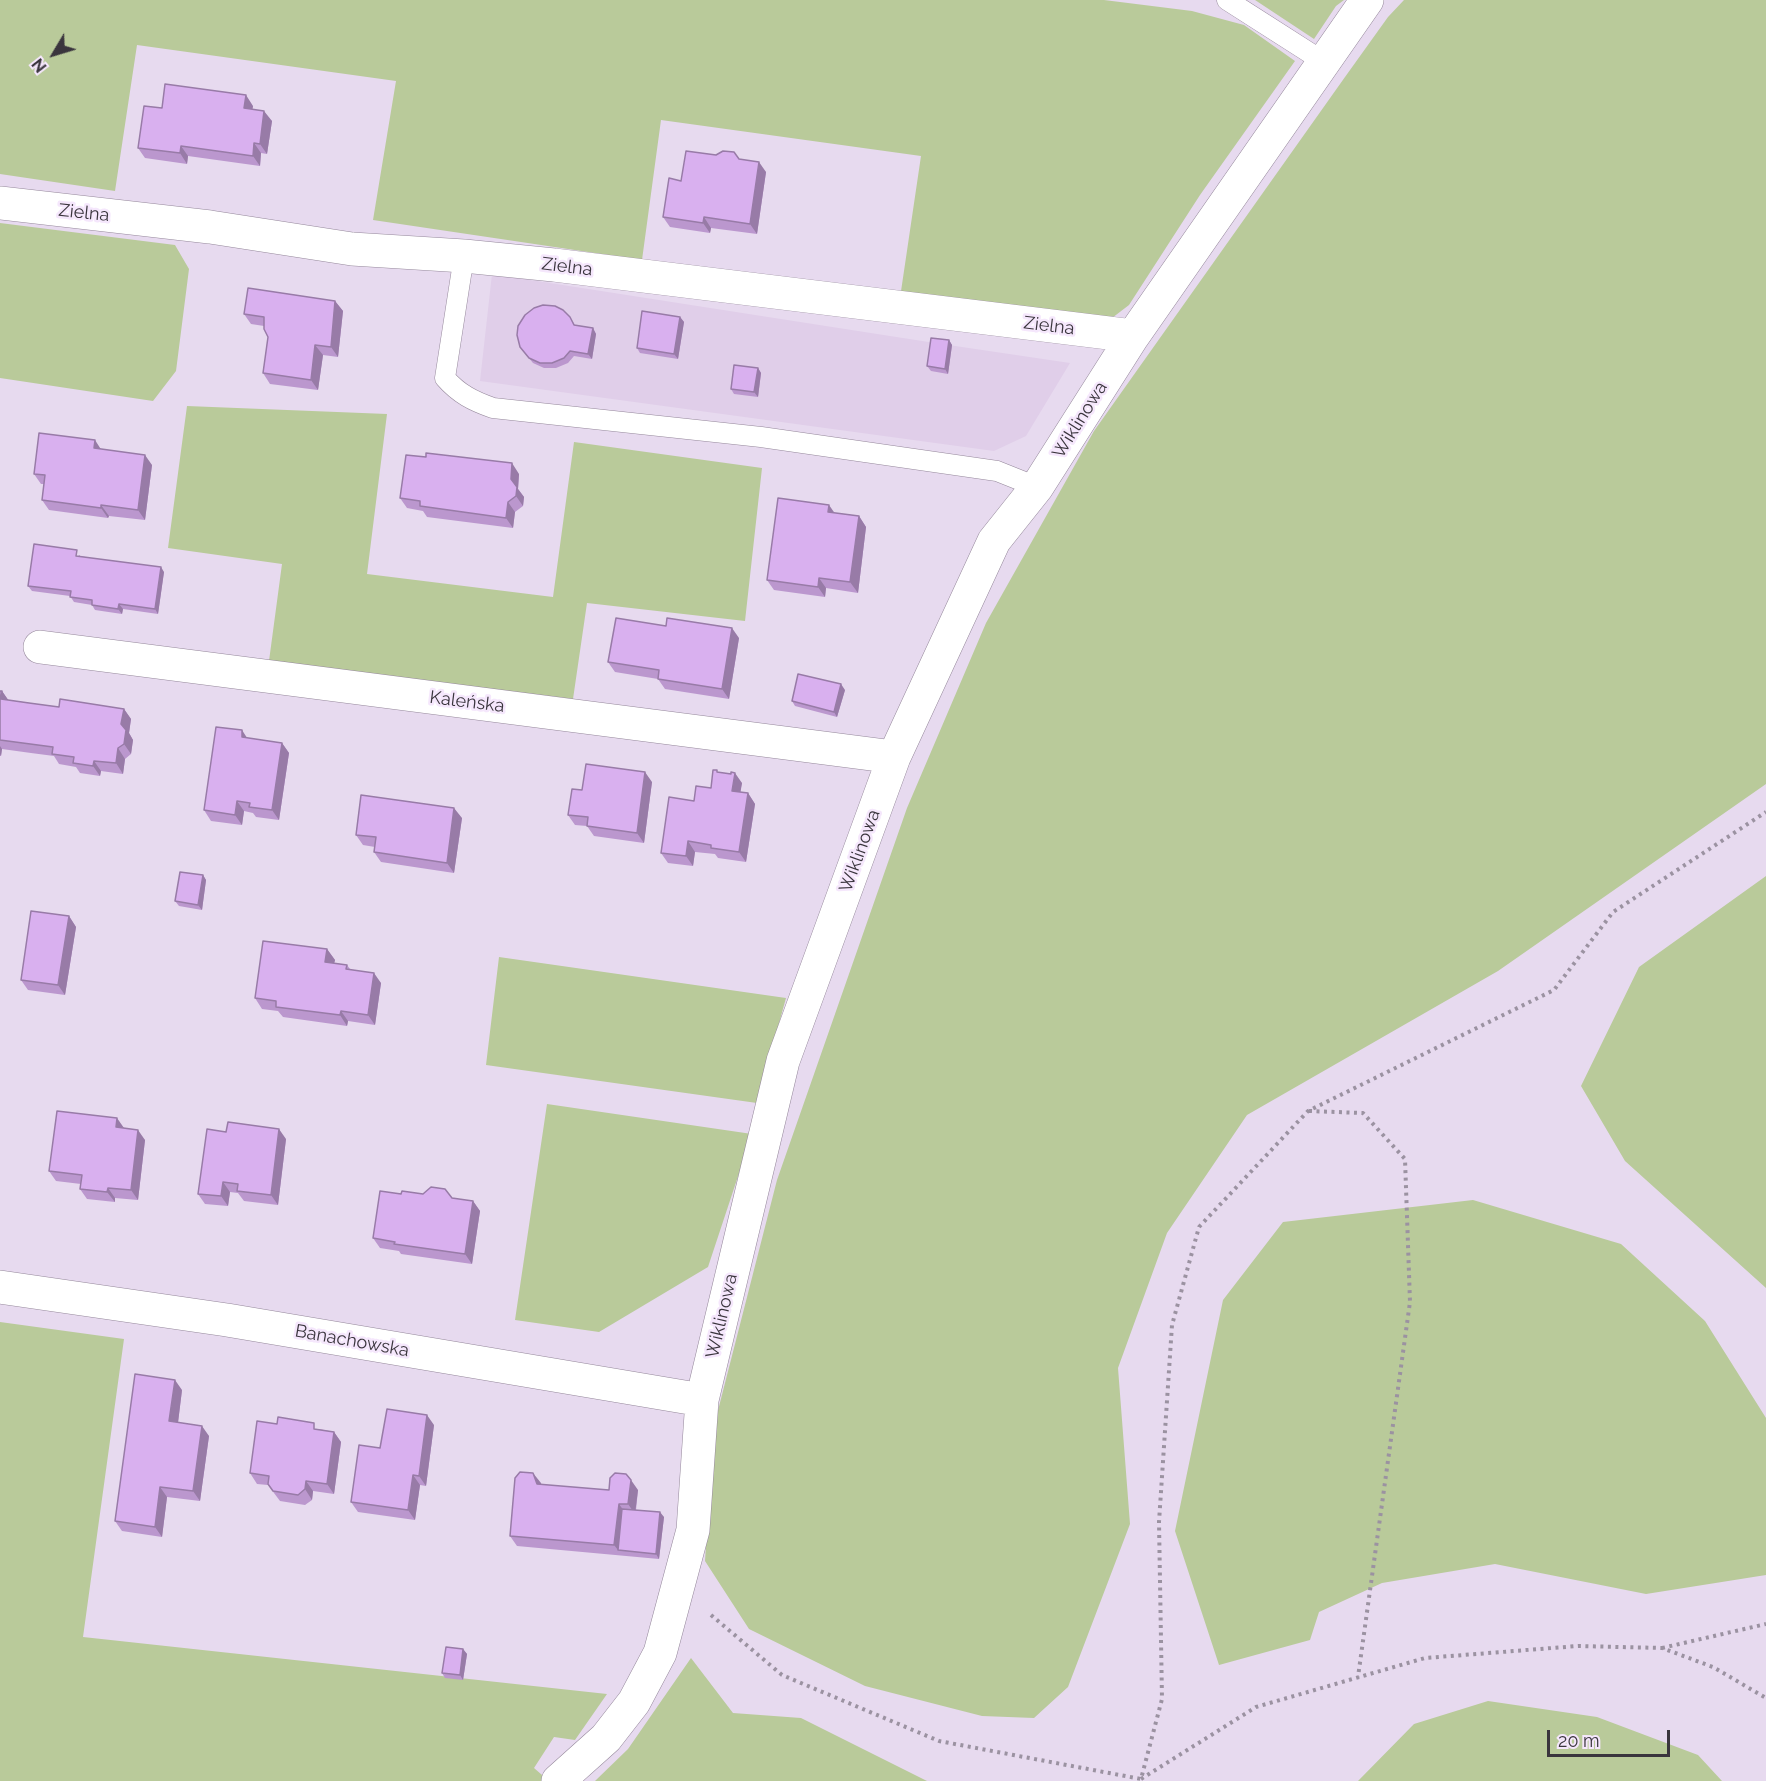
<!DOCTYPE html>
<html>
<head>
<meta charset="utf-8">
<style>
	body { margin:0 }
	#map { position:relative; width:1766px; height:1781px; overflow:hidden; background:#e7daef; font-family:Raleway,sans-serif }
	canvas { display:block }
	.north { position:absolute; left:24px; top:24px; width:60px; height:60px; -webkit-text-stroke:4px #f5e7fc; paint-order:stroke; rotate:232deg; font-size:16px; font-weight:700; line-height:24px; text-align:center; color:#3a353d }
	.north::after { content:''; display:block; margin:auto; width:21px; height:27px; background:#3a353d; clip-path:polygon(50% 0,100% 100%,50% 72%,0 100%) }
	.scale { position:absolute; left:1547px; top:1730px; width:123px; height:27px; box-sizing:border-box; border:3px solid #3a353d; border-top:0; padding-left:8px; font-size:18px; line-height:21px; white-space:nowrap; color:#3a353d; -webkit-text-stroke:4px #f5e7fc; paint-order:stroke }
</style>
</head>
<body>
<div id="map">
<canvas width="1766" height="1781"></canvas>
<div class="north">N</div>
<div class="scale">20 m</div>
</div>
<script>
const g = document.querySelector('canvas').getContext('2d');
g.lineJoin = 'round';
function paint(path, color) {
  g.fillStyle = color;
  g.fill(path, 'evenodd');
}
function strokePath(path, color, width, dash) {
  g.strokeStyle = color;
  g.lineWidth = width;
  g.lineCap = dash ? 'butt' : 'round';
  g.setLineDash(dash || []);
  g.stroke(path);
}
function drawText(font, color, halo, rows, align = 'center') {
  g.font = font + ' Raleway,sans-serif';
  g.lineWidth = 5;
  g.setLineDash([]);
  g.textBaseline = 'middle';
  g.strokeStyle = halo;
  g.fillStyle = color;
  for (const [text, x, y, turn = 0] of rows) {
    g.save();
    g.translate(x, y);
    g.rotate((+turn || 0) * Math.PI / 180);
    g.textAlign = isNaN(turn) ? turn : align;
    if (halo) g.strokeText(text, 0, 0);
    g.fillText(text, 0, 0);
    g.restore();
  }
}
const built = new Path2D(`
	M492,274L935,343L1070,363L1026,436L994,451L480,381Z`);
const green = new Path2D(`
	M0,0H1104L1192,11L1244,25L1295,61L1200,195L1129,305L1112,318L900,298L921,156L661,120L642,260L373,220L396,81L137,45L115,191L0,174Z
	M1255,0H1344L1336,6L1314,39Z
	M1404,0H1766V784L1498,971L1247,1115L1167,1233L1118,1368L1130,1524L1068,1687L1034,1718L982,1716L865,1686L749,1629L705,1561L714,1426L777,1180L907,808L986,623L1094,431L1345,77L1388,17Z
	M0,223L175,245L189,269L176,371L153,401L0,378Z
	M187,406L387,414L367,574L553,597L574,442L762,468L745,621L587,603L573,699L269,661L282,564L168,548Z
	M1766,876V1288L1625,1161L1581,1086L1639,967Z
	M499,957L786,998L757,1103L486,1065Z
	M547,1104L752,1134L708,1267L599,1332L515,1320Z
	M1473,1200L1621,1244L1705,1321L1766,1418V1575L1646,1594L1495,1564L1382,1583L1319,1612L1310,1640L1219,1665L1175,1531L1223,1300L1283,1222Z
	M0,1322L124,1339L83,1637L607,1694L575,1740L554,1737L534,1768L549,1781H0Z
	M691,1658L733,1713L801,1718L927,1781H595L628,1749Z
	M1488,1701L1597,1717L1698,1755L1722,1781H1358L1414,1724Z`);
const path = new Path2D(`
	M1309,1111L1363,1113L1405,1159L1410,1302L1358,1677
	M711,1615L782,1675L939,1741L1141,1779L1162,1699L1159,1522L1172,1325L1199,1227L1308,1111L1554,990L1613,912L1766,812
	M1662,1648L1766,1624
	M1141,1779L1256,1707L1425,1658L1578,1646L1662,1648L1713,1667L1766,1698`);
const lane = new Path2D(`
	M1227,0L1324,62
	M464,256L445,378C459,394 473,401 493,408L761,437L997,471L1037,487`);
const street = new Path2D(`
	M0,203L210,227L352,249L464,256L554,265L1133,336
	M40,647L894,757
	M0,1287L227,1320L702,1400
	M558,1781L606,1738L634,1702L660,1653L693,1530L702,1400L783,1061L894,757L994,541L1037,487L1133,336L1367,0`);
const wall = new Path2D(`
	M253,106L252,109L272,121L267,154L261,153L260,166L188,156L187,164L145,158L138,148L162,108Z
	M739,159L766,172L757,234L711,228L710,233L670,227L663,217L681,181Z
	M335,301L343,311L338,357L323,355L318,390L270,384L263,373L268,337L264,326L251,324L244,314Z
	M570,317L575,325L593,328L596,334L592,359L574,356L568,363L556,368H544L533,363L520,347Z
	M680,317L684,322L678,359L640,353L637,348Z
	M949,340L952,345L948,374L931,371L927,366Z
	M758,368L761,373L758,397L734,394L731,389Z
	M101,449L152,465L145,520L109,516L108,518L49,510L42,500L44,484H41L34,474Z
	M519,474L518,489L524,497L523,506L515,512L513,528L427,517L423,511L407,508L400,498Z
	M835,513L859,516L866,527L858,593L826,588L825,597L774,590L767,580Z
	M80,555V556L164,572L158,614L123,609L122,614L95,610L92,605L74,602L70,596L32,591L28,586Z
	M739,638L729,699L665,689L658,679L615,672L608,662Z
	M845,690L837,717L795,706L792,701Z
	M0,691H2L8,700L59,707L124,709L131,719L129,733L133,740L131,754L125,759L123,774L101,771L100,776L80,773L76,767L59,764L54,756L31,753L2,749L1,756H0Z
	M248,738L282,743L289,753L279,820L256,817L253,813L244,811L242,825L211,821L204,810Z
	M719,772L742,783L740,792L748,793L755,804L746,862L718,858L715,854L695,852L693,866L668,863L661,853L694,801L711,788Z
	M652,782L644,843L594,836L587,826L575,825L568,815L582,790Z
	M462,818L454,873L381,862L374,852L375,847L363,845L356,835Z
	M203,875L206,880L202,910L179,906L175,901Z
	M69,916L76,927L65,995L28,990L21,980Z
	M327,949L335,960L334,963L347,965L350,969L381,983L375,1025L348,1021L347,1026L283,1017L278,1011L262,1009L255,998Z
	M124,1128L145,1140L138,1200L115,1198V1202L87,1199L80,1189L81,1184L56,1181L49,1171Z
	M286,1139L278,1205L244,1201L238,1193L230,1192L228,1206L205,1204L198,1194Z
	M401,1194L452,1198L473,1201L480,1211L472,1264L401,1254L399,1251L380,1248L373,1238Z
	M182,1390L178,1422L209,1436L200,1501L167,1497L162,1537L122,1531L115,1521Z
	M434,1425L426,1486L420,1485L415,1520L358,1512L351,1502L380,1448Z
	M319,1429L334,1432L341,1442L334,1494L313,1491L312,1500L305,1505L280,1501L268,1485L257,1484L250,1473Z
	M541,1483V1485L609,1490H638L636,1510L664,1517L659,1559L517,1546L510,1536Z
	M463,1649L467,1654L463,1680L445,1678L442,1673Z`);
const shadedWall = new Path2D(`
	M246,95L253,106L251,118L244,108Z
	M264,111L272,121L267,154L260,144Z
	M254,143L261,153L260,166L253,156Z
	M181,146L188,156L187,164L180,153Z
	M759,162L766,172L757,234L750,224Z
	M704,217L711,228L710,233L703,223Z
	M335,301L343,311L338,357L331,347Z
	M680,317L684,322L678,359L674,354Z
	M593,328L596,334L592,359L588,354Z
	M949,340L952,345L948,374L945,369Z
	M315,345L323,355L318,390L311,380Z
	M758,368L761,373L758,397L754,392Z
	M95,440L102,451L94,448Z
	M145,455L152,465L145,520L138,510Z
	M512,463L519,474L518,489L524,497L523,506L516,496L511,479Z
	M508,502L515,512L513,528L506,518Z
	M101,505L109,516L108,518L101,508Z
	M829,505L836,515L828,512Z
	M859,516L866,527L858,593L850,582Z
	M161,567L164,572L158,614L155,609Z
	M819,578L826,588L825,597L818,587Z
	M119,604L123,609L122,614L118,609Z
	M732,628L739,638L729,699L722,689Z
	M841,684L845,690L837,717L834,712Z
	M2,691L9,701L1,699Z
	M124,709L131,719L129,733L133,740L131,754L124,744L121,724Z
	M242,730L249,741L242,737Z
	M282,743L289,753L279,820L272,810Z
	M0,746L2,749L1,756L0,754Z
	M118,748L125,759L123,774L116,763Z
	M94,761L101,771L100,776L93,766Z
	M645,772L652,782L644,843L637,833Z
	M735,773L742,783L739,801L732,791Z
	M748,793L755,804L746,862L739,852Z
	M237,801L244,811L242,825L235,815Z
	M454,808L462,818L454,873L447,863Z
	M688,841L695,852L693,866L686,856Z
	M203,875L206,880L202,910L198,905Z
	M69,916L76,927L65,995L58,985Z
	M327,949L335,960L332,972L325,962Z
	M374,973L381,983L375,1025L368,1015Z
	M341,1011L348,1021L347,1026L340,1015Z
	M117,1118L124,1128L116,1127Z
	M279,1129L286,1139L278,1205L271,1195Z
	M138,1130L145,1140L138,1200L131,1190Z
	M223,1182L230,1192L228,1206L221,1196Z
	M108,1188L115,1198V1202L107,1192Z
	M473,1201L480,1211L472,1264L465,1254Z
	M175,1380L182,1390L177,1431L169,1421Z
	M427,1415L434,1425L426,1486L419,1476Z
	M202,1426L209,1436L200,1501L193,1491Z
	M334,1432L341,1442L334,1494L327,1484Z
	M533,1473L541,1483L544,1495L537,1484Z
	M413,1475L420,1485L415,1520L408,1510Z
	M631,1480L638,1490L635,1514L628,1504Z
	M306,1481L313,1491L312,1500L305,1489Z
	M160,1487L167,1497L162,1537L155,1527Z
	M619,1504L626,1514L618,1550L614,1545Z
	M660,1512L664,1517L659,1559L656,1554Z
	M463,1649L467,1654L463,1680L460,1675Z`);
const building = new Path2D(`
	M165,84L246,95L244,108L264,111L260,144L254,143L253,156L181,146L180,153L138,148L144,106L162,108Z
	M686,151L716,155L723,151L734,152L739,159L759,162L750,224L704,217L703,223L663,217L669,178L681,181Z
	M248,288L335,301L331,347L315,345L311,380L263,373L268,337L264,329V317L244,314Z
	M543,305L555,306L563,310L570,317L574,325L593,328L588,354L570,351L564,358L552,363H540L529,358L520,347L517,335L518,326L525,315L534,308Z
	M642,311L680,317L674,354L637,348Z
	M931,338L949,340L945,369L927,366Z
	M734,365L758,368L754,392L731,389Z
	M39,433L95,440L94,448L145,455L138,510L101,505V508L42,500L45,475L34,474Z
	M426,453L512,463L511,479L517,487L516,496L508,502L506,518L420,506V501L400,498L406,455L426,457Z
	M778,498L829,505L828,512L859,516L850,582L819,578L818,587L767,580Z
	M34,544L77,550L76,556L161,567L155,609L119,604L118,609L92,605V600L70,597L71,591L28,586Z
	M616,618L666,626L667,618L732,628L722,689L658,679L659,670L608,662Z
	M798,674L841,684L834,712L792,701Z
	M0,691H2L1,699L29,703L59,707L60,699L124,709L121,724L126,730L124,744L118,748L116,763L94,761L93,766L73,763L74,757L52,754L53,747L0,740Z
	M216,727L242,730V737L282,743L272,810L249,807L250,803L237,801L235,815L204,810Z
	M586,764L645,772L637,833L587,826L588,817L568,815L572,789L582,790Z
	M713,770H717V772L731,774V772L735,773L732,791L748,793L739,852L711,848V845L688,841L686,856L661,853L669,797L694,801L696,786L711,788Z
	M361,795L454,808L447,863L374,852L376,837L356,835Z
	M180,872L203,875L198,905L175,901Z
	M31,911L69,916L58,985L21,980Z
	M263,941L327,949L325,962L347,965L346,969L374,973L368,1015L341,1011L340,1015L276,1007V1001L255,998Z
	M57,1111L117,1118L116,1127L138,1130L131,1190L108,1188L107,1192L80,1189L82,1175L49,1171Z
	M228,1122L279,1129L271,1195L237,1191L238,1184L223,1182L221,1196L198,1194L207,1129L226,1132Z
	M431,1187L445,1189L452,1198L473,1201L465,1254L394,1244L395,1242L373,1238L380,1191L401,1194L402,1191L423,1194Z
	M135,1374L175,1380L169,1421L202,1426L193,1491L160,1487L155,1527L115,1521Z
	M387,1409L427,1415L419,1476L413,1475L408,1510L351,1502L359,1445L380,1448Z
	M278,1417L314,1423V1429L334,1432L327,1484L306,1481L305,1489L298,1495L273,1491L268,1484L269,1476L250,1473L257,1421L277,1424Z
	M520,1472L533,1473L537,1484L609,1490L610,1478L615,1473L626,1474L631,1480L628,1504H619L614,1545L510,1536L515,1478Z
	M622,1509L660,1512L656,1554L618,1550Z
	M446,1647L463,1649L460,1675L442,1673Z`);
const streetNames = [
	["Zielna",84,213,6],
	["Zielna",567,267,7],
	["Zielna",1049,326,7],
	["Wiklinowa",1080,420,-58],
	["Kaleńska",467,702,7],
	["Wiklinowa",860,851,-70],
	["Wiklinowa",722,1316,-77],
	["Banachowska",352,1341,10]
];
paint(built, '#e0cee9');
paint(green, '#b9ca9a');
strokePath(lane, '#95889b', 21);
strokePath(street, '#95889b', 34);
strokePath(path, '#9b92a1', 4, [3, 4.5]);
strokePath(lane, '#fff', 20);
strokePath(street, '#fff', 33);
paint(wall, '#bb97ce');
paint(shadedWall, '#987ba7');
paint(building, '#d9b0ef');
strokePath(building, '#987ba7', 1.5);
drawText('18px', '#3a353d', '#f5e7fc', streetNames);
</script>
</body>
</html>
